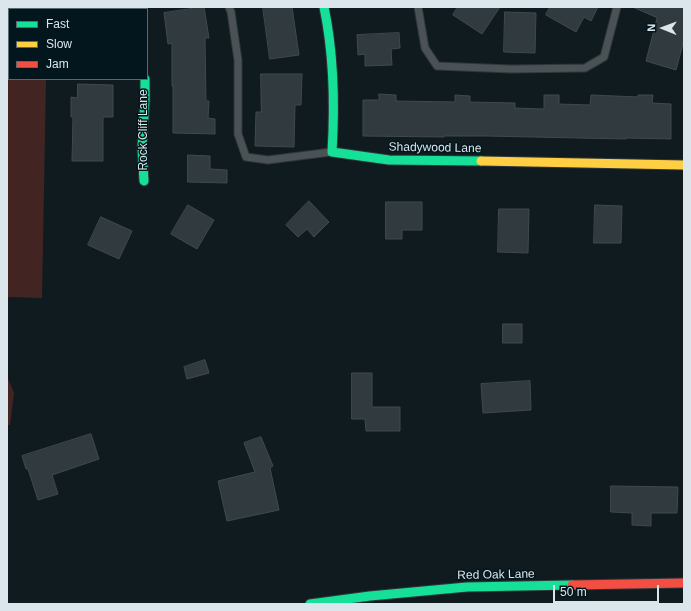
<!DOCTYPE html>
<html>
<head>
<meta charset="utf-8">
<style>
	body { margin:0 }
	#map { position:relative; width:691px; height:611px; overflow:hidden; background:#101b20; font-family:Helvetica,sans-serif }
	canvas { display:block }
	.frame { position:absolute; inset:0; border:8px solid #dae6eb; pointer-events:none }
	.legend { position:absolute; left:8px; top:8px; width:140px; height:72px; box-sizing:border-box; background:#03151d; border:1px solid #59696f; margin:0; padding:5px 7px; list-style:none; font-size:12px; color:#dae6eb }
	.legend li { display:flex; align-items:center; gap:8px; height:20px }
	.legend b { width:20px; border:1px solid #59696f }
	.north { position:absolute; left:643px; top:8px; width:40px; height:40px; -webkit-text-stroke:3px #03151d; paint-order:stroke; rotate:271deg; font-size:11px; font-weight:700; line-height:16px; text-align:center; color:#dae6eb }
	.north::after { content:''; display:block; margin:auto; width:14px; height:18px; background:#dae6eb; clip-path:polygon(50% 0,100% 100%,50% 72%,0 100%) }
	.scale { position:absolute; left:553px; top:585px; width:106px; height:18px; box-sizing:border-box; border:2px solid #dae6eb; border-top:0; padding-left:5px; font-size:12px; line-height:14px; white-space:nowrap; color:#dae6eb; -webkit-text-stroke:3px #03151d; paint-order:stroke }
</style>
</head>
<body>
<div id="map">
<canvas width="691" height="611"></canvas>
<div class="frame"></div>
<ul class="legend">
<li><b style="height:5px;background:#16e098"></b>Fast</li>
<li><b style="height:5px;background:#ffcf43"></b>Slow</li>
<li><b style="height:5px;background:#f24e42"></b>Jam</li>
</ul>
<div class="north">N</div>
<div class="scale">50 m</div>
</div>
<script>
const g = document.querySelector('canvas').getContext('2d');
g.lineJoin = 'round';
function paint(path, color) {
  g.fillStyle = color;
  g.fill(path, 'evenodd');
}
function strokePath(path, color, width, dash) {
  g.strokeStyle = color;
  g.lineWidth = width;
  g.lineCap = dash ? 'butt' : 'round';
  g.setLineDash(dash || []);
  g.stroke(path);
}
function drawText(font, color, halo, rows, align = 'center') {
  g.font = font + ' Helvetica,sans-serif';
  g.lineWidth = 3;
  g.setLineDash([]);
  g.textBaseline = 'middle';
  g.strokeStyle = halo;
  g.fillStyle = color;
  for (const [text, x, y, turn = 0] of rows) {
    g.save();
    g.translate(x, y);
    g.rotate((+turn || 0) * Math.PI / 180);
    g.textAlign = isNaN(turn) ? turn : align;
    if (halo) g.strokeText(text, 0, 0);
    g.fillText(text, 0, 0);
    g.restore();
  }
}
const green = new Path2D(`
	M7,38H9V79H46L42,298L7,297Z
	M7,376L14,393L10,425H7Z`);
const building = new Path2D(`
	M204,7L209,38H205L206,101H209L208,118L215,119V134L173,133V86H172V43L168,44L164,13Z
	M263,7H292L299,55L270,59Z
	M458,7H500L482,34L453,15Z
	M550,7H598L591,21L584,17L576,32L546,15Z
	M633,7H684V40L676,70L646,61L657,18Z
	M505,12L536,13L535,53L504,52Z
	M399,33L400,48L391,49L392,65L365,66V54L358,55L357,35Z
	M261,74H302L301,105H295L294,147L255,146L256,112H261Z
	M78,84L113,85V117H103V161H72L73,117H71V97L77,98Z
	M379,94L396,95V101L455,102V95L470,96V102L515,103V108L544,109V95H559V104L590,105L591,95L638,97V95H653L652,103L671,104V139L626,138V139L487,136H444V137L363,136V100H379Z
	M188,155L210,156V169L227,170V183L188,182Z
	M309,201L329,222L314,237L307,229L298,237L286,225Z
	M386,202H422V230H402V239H386Z
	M188,205L214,220L197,249L171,234Z
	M595,205L622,206L621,243H594Z
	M499,209H529L528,253L498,252Z
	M101,217L132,231L119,259L88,245Z
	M503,324H522V343H503Z
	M205,360L209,373L187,379L184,367Z
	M352,373H372V407H400V431H366L365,419H352Z
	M530,381L531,410L483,413L481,384Z
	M91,434L99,459L52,475L58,494L38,500L28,469H26L22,456Z
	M261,437L273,466L270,468L279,510L227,521L218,481L255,472L244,443Z
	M611,486L678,487L677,513H651V526L632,525V513L611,512Z`);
const lane = new Path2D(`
	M229,7L231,12L238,60V134L246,157L268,160L331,152
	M418,7L425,48L437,66L511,69L585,68L604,57L617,7`);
const street = new Path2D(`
	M133,7L134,9`);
const fast = new Path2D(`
	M324,7C334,55 335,103 332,152L389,160L481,161
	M144,181L142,148L145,99V79
	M310,604L370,596L467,587L572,585`);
const slow = new Path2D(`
	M481,161L684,165`);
const jam = new Path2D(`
	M572,585L684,583`);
const streetNames = [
	["Rock Cliff Lane",144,130,-90],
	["Shadywood Lane",435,148,1],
	["Red Oak Lane",496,575,-1]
];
paint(green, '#422523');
paint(building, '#313b3f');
strokePath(building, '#40494d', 1);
strokePath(lane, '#2f373b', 9);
strokePath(street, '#2f373b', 17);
strokePath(fast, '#2f373b', 11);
strokePath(slow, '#2f373b', 11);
strokePath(jam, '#2f373b', 11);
strokePath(lane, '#4a5256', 7);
strokePath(street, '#4a5256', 15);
strokePath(fast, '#16e098', 9);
strokePath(slow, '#ffcf43', 9);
strokePath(jam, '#f24e42', 9);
drawText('12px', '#dae6eb', '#03151d', streetNames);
</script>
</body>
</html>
